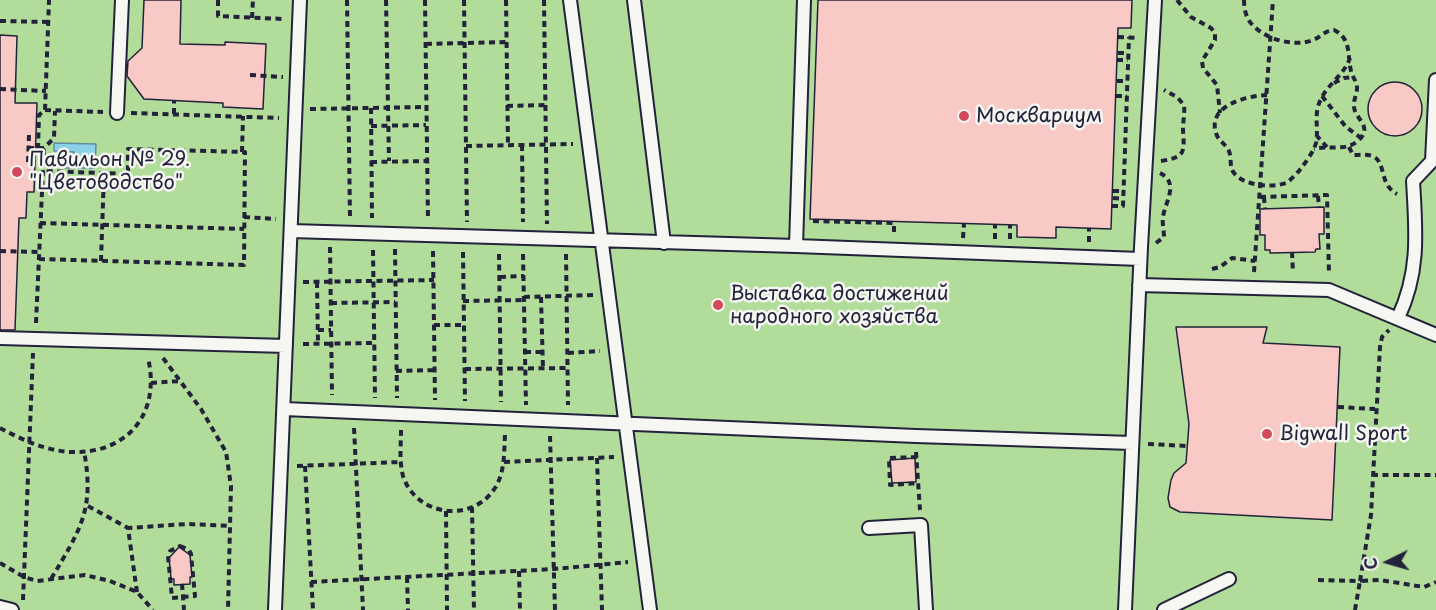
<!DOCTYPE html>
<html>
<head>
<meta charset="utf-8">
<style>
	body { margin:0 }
	#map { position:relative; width:1436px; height:610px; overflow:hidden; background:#f6f6f2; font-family:"Playpen Sans",sans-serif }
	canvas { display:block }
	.north { position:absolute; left:1358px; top:532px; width:60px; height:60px; -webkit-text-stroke:4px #f6f6f2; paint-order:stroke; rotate:265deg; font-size:16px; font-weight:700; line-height:24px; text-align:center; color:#22223b }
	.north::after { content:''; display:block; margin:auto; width:21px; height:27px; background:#22223b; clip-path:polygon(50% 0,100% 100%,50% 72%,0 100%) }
</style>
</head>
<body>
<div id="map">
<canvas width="1436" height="610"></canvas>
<div class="north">С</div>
</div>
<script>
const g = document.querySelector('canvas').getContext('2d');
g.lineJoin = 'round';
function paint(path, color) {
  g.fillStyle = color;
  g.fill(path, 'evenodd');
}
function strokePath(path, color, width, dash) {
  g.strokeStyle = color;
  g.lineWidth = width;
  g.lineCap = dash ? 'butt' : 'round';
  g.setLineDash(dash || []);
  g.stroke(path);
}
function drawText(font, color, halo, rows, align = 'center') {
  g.font = font + ' "Playpen Sans",sans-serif';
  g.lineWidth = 5;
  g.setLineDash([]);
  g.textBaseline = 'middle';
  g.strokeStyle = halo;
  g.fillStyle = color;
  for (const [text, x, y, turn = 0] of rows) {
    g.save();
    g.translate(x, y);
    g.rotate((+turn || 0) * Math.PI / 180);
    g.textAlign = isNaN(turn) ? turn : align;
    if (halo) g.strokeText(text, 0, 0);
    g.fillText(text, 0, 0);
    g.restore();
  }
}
const green = new Path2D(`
	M0,0H1436V610H0Z`);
const water = new Path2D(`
	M54,143L96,144L95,168H65L66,154H74V152L54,151Z`);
const building = new Path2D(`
	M144,0H181L180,44L225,45V42L266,44L263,109L223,107V103L144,99L127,76L128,61L142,48Z
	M818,0H1132L1131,28H1118L1111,229L1056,227V238L1017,237V225L810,219Z
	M0,35L17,36L15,103H37L34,192H27L26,218H19L15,330H0Z
	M1368 109a27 27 0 1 1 54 0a27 27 0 1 1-54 0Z
	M1324,207V234H1319L1320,249H1316L1315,252L1270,253V250H1265V235H1260V209Z
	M1176,327H1267L1263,343L1340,347L1332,520L1180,512L1170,507L1168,498L1171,480L1174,473L1186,463L1189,424Z
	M915,458L916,482L892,483L890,460Z
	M179,547L190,555L192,577H190V584L174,585V579H171L169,558Z`);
const path = new Path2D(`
	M218,0V16L284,19
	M347,0L350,218
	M386,0L389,161
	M425,0L428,220
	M464,0L467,222
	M506,0L508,145
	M544,0L547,224
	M1177,0L1191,17L1211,28L1215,33V40L1202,61L1203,68L1217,85L1220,113
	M1244,0C1244,6 1245,13 1248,19C1259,38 1293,48 1313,40C1321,37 1325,30 1334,30C1352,39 1347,55 1351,71C1352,77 1357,81 1357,88C1357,95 1353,100 1354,107C1355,119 1373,126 1359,140C1347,152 1328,145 1314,149
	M252,18L253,0
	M0,21L49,22
	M1118,37L1137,38
	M426,44L506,42
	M1118,53H1128
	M1117,60H1128
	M250,75L283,77
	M1117,81H1127
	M1334,83L1344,78L1353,77
	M0,89L46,91
	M1267,95C1247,96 1207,105 1216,133C1218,141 1226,144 1229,151C1232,159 1229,167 1234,173C1244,186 1272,188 1286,183C1291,180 1295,175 1299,171C1305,163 1313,153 1316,143C1319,128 1313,114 1321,99C1328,84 1344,75 1350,58
	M1116,96H1127
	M1322,96L1346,127L1361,138
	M507,106L546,105
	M371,108L372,218
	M310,109L426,107
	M45,110L103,112
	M131,113L279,118
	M174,114V101
	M371,126L426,125
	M1316,135L1327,147
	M522,145L523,222
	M466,146L573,144
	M1349,147L1353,155C1359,155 1366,154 1372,156C1387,161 1378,184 1397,194
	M28,148H44L54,138L55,111
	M38,149L39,115L45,110L49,0
	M242,152L243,116
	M1161,161C1187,157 1184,151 1183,129C1183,121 1185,113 1184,105L1177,97L1164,90
	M28,162L29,135
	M371,162L427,161
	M1113,191H1124
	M1318,196L1319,208
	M1260,197L1327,195L1329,274
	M1264,197L1265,209
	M1113,198L1123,199
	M1112,206H1123L1129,37
	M244,217L276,219
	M813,221L894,223V234
	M40,223L244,229
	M963,238L964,224
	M995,239V225
	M1010,239V225
	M1089,242V228
	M1156,243L1164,237C1164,230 1162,223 1163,217C1165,202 1180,183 1160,173
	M330,247L332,395
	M395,249L397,398
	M373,250L375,398
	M0,251L39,252
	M433,251L435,400
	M463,252L465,401
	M1292,252L1293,273
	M499,254L501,402
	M523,254L526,405
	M566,254L568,405
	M39,259L244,265L245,152L128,149V174L43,171
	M101,261L104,173
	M1212,269L1220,267L1232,258L1255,261
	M1254,272L1273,0
	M500,277L524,276
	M303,282L434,280
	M317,282L318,344
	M524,297L593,295
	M541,297L543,369
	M463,301L524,300
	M331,303L395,302
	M36,323L44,148
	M434,325H464
	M318,330H331
	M303,344L374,343
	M525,352H542
	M568,353L600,351
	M163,358L201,409L226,452L231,486L228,610
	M465,369L568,368
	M396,371L435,370
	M151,383L180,381
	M1338,407L1375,409
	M0,428C21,439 46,451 71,452C128,454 161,413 148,358
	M354,428L363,610
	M401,430C401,445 399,461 403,476C416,516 472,524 495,488C505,472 504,453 505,434
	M550,436L555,610
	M1148,444L1187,446
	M916,452L920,510
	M917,457L889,458L890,485L918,483
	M597,458L602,610
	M504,462L614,457
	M297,466L401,462
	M305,466L313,610
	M1372,475H1436
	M88,506L128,528
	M472,507L474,610
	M446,511L447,610
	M180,546L189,550L191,554L195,596L172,598L168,556L170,551Z
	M0,563L24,577L37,581L85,575L110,581L137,592L153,610
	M519,571L520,610
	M407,577L408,610
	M51,579C80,530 95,510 84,451
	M1318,580L1360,581L1371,515L1380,347L1382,337L1389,330
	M311,582L554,569L628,562
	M182,584L184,610
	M137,592L128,528L187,524L230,526
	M23,600L33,353
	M1355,610L1360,581L1380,580L1424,587L1436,582`);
const lane = new Path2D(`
	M570,0L650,610
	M634,0L664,243
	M117,113L122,0
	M291,231L796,246L1140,259
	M796,246L804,0
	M1139,285L1329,290L1436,335
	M1398,318C1420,272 1416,231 1413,181L1432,161L1436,80
	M0,338L286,346
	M284,409L916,436L1132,443
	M869,528L921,525L926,610
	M0,607L12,610
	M275,610L300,0
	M1125,610L1141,247L1155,0
	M1164,610L1229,579`);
const markers = [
	[964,116,6,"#d1495b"],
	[17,172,6,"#d1495b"],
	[718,305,6,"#d1495b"],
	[1267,434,6,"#d1495b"]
];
const poiNames = [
	["Москвариум",976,116],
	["Павильон № 29.",29,160],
	["\"Цветоводство\"",29,183],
	["Выставка достижений",730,294],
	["народного хозяйства",730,317],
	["Bigwall Sport",1279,434]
];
paint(green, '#b1dc99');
paint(water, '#89d2ea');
strokePath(water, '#608ca4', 1.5);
paint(building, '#f9c9c6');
strokePath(building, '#22223b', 1.5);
strokePath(lane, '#22223b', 16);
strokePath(path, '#22223b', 4, [6, 4.5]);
strokePath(lane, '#f6f6f2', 12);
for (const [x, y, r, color] of markers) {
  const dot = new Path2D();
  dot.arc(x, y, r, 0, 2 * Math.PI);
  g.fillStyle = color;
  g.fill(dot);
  strokePath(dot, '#f6f6f2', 2);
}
drawText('20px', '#22223b', '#f6f6f2', poiNames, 'left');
</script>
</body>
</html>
